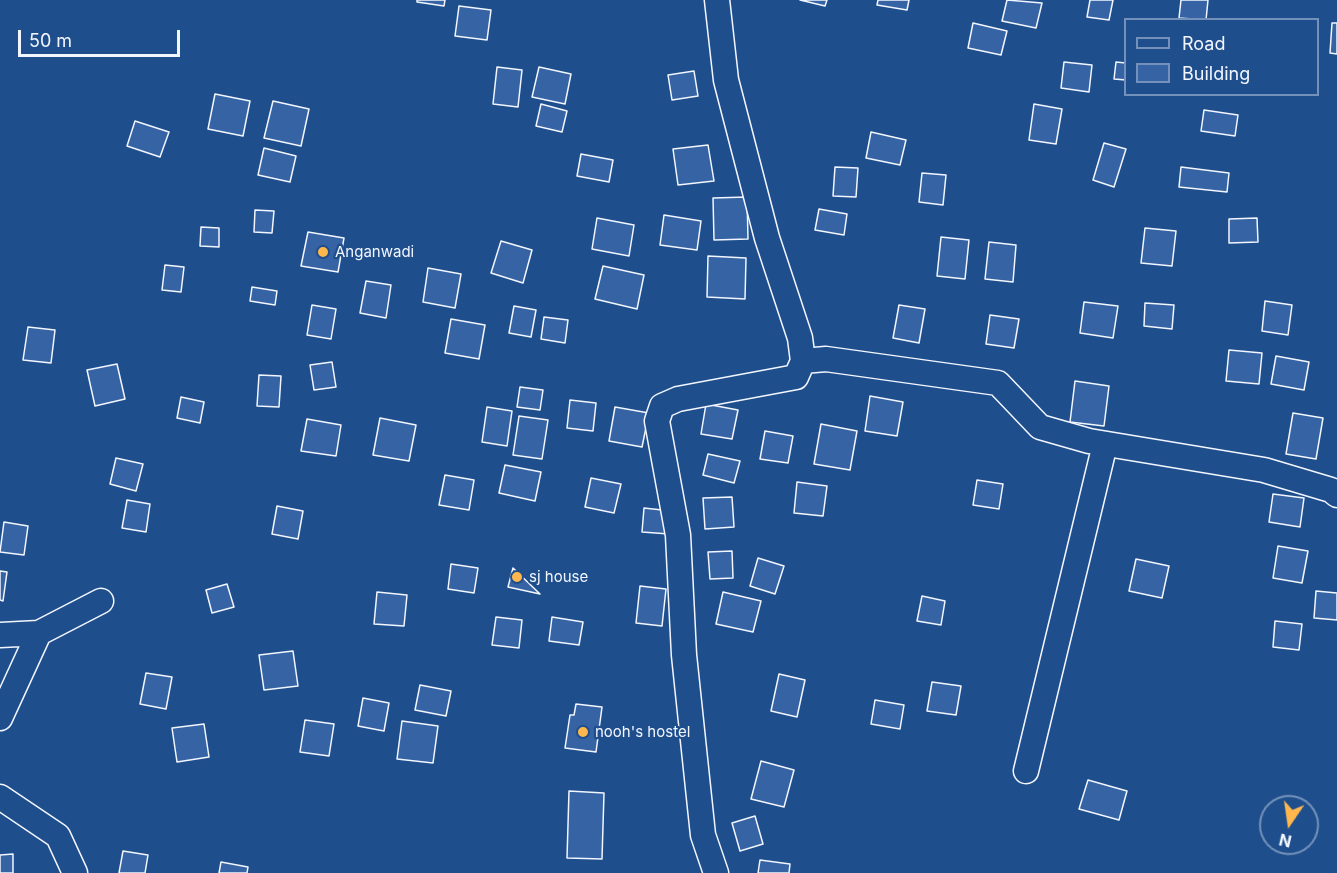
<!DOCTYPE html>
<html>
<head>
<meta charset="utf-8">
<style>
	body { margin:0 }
	#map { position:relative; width:1337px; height:873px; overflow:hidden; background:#1f4e8c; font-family:Inter,sans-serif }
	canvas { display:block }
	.legend { position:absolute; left:1124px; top:18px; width:195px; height:78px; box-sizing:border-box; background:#1f4e8c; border:2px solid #7391ba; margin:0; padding:8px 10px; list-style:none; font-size:18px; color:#f2f6ff }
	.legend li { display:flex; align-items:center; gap:12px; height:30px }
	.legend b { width:30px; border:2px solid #7391ba }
	.north { position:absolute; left:1259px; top:795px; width:60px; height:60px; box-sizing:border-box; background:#1f4e8c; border:2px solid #7391ba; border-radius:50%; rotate:193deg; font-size:16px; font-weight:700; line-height:24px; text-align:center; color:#f2f6ff }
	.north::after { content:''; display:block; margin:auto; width:21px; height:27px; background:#ffb74d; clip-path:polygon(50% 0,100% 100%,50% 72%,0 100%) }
	.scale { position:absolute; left:18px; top:30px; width:162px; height:27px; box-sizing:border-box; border:3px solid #f2f6ff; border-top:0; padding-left:8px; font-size:18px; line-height:21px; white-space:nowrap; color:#f2f6ff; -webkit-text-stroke:4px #1f4e8c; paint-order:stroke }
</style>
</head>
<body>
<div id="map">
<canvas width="1337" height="873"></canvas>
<ul class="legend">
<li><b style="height:8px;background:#1f4e8c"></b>Road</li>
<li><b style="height:16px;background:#3563a3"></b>Building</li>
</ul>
<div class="north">N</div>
<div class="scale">50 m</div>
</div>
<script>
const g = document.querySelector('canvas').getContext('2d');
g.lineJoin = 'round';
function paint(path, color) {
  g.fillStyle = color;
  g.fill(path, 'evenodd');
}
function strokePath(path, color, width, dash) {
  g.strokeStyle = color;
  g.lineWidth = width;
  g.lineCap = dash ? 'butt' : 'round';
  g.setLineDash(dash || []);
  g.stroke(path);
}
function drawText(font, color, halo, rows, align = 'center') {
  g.font = font + ' Inter,sans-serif';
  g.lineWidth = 4.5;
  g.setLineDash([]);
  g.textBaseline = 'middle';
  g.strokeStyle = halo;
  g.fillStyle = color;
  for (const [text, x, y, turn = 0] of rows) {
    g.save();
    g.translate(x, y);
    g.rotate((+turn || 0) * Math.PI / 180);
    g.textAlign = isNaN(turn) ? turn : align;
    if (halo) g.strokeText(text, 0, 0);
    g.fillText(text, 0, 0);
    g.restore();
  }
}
const building = new Path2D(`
	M417,0H445L444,6L417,2Z
	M800,0H827L825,6Z
	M878,0H909L907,10L877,5Z
	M1007,0L1042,3L1036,28L1002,21Z
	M1090,0H1113L1109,20L1087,17Z
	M1181,0H1208L1206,20L1179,18Z
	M459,6L491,10L487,40L455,36Z
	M973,23L1007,31L1001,55L968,48Z
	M1332,23H1337V54L1330,53Z
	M1064,62L1092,65L1089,92L1061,88Z
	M1116,62L1126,63V80L1114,79Z
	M497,67L522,70L518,107L493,104Z
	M539,67L571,74L565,104L532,97Z
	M694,71L698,96L672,100L668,75Z
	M215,94L250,101L243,136L208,129Z
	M273,101L309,109L301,146L264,138Z
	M541,104L567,111L562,132L536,126Z
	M1034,104L1062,109L1056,144L1029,140Z
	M1204,110L1238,115L1235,136L1201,131Z
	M135,121L169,132L160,157L127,146Z
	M871,132L906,140L900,165L866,158Z
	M1104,143L1126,149L1114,187L1093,180Z
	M708,145L714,181L678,185L673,149Z
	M264,148L296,156L290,182L258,175Z
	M581,154L613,160L609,182L577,176Z
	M835,167L858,168L856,197L833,196Z
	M1181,167L1229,173L1227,192L1179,187Z
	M922,173L946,175L943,205L919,202Z
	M747,197L748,239L714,240L713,198Z
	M819,209L847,214L844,235L815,230Z
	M255,210L274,211L272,233L254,232Z
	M664,215L701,221L697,250L660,245Z
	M597,218L634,225L629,256L592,249Z
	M1257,218L1258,242L1229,243V219Z
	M201,227L219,228V247L200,246Z
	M1145,228L1176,231L1172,266L1141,263Z
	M308,232L344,238L338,272L301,266Z
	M941,237L969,240L965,279L937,276Z
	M501,241L532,250L523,283L491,273Z
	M989,242L1016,245L1013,282L985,279Z
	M708,256L746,258L745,299L707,297Z
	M165,265L184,267L181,292L162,290Z
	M603,266L644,275L637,309L595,299Z
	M428,268L461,274L455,308L423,302Z
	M366,281L391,285L386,318L360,313Z
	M252,287L277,291L275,305L250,301Z
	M1265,301L1292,305L1288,335L1262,331Z
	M1084,302L1118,306L1113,338L1080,333Z
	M1145,303L1174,305L1172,329L1144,326Z
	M312,305L336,309L331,339L307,335Z
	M899,305L925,309L919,343L893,338Z
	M514,306L536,310L531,337L509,333Z
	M990,315L1019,319L1014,348L986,344Z
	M544,317L568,320L565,343L541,339Z
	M451,319L485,325L479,359L445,353Z
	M28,327L55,330L51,363L23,360Z
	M1229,350L1262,353L1259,384L1226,381Z
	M1276,356L1309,362L1304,390L1271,384Z
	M332,362L336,387L314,390L310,365Z
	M117,364L125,399L95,406L87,370Z
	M259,375L281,376L279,407L257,406Z
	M1075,381L1109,386L1104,426L1070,422Z
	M520,387L543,390L540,410L517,407Z
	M870,396L903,402L897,436L865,431Z
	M181,397L204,402L200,423L177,418Z
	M570,400L596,403L593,431L567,428Z
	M706,404L738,410L732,439L701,434Z
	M487,407L512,411L507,446L482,442Z
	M615,407L649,413L642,447L609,441Z
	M1293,413L1323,418L1316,459L1286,454Z
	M519,416L548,420L542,459L513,455Z
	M380,418L416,425L409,461L373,455Z
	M307,419L341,425L336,456L301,451Z
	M821,424L857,431L850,470L814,464Z
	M765,431L793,436L788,463L760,459Z
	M708,454L740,461L734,483L703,475Z
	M116,458L143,464L136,491L110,484Z
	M505,465L541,472L535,501L499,493Z
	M445,475L474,480L469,510L439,505Z
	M591,478L621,484L614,513L585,507Z
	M977,480L1003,484L999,509L973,505Z
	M797,482L827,486L823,516L794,513Z
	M1273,494L1304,498L1300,527L1269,522Z
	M732,497L734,527L705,529L703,498Z
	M127,500L150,504L146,532L122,528Z
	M277,506L303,511L298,539L272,534Z
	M644,508L671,511L669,534L642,532Z
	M4,522L28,526L24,555L0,552Z
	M1278,546L1308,551L1302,583L1273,578Z
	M732,551L733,578L710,579L708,552Z
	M758,558L784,566L775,594L750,586Z
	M1136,559L1169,566L1162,598L1129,591Z
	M451,564L478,568L474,593L448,589Z
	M513,568L540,594L508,587Z
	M0,571L7,572L3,601L0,600Z
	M227,584L234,607L212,613L206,590Z
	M640,586L666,589L662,626L636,623Z
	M1316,591L1337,593V620L1314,618Z
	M377,592L407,595L404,626L374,624Z
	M723,592L761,601L753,632L716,624Z
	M922,596L945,601L941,625L917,621Z
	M496,617L522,620L519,648L492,645Z
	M552,617L583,622L579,645L549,641Z
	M1275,621L1302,624L1299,650L1273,647Z
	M293,651L298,686L264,690L259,655Z
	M146,673L172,677L166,709L140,704Z
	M779,674L805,680L797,717L771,711Z
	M932,682L961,686L956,715L927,711Z
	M420,685L451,691L446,716L415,710Z
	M363,698L389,703L384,731L358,726Z
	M875,700L904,705L900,729L871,724Z
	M576,704L602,707L596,752L565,748L570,715H574Z
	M305,720L334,724L329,756L300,752Z
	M402,721L438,726L433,763L397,759Z
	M204,724L209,757L177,762L172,728Z
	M761,761L794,770L784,807L751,799Z
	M1088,780L1127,791L1119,820L1079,809Z
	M569,791L604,793L602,859L567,858Z
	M755,816L763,844L740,851L732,823Z
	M123,851L148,855L145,873H119Z
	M13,854V873H0V855Z
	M760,860L790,864L789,873H758Z
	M221,862L248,867L247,873H219Z`);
const minor = new Path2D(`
	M803,361L826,359L998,383L1040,427L1089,441L1264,470L1331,490L1337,495
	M39,633L101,601
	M0,635L39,633L0,718
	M1026,771L1105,444
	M0,797L58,836L75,873
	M716,873L703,835L684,655L678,535L657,421L662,406L678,399L796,377L803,361L800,338L767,238L726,80L717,0`);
const markers = [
	[323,252,6,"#ffb74d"],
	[517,577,6,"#ffb74d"],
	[583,732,6,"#ffb74d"]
];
const poiNames = [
	["Anganwadi",335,252],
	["sj house",529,577],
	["nooh's hostel",595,732]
];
paint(building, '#3563a3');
strokePath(building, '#f2f6ff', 1.5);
strokePath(minor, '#f2f6ff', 27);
strokePath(minor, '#1f4e8c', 24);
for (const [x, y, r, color] of markers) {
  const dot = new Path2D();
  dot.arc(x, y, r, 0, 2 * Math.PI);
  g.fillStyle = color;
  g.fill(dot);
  strokePath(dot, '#1f4e8c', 2);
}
drawText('15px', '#f2f6ff', '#1f4e8c', poiNames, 'left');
</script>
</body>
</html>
